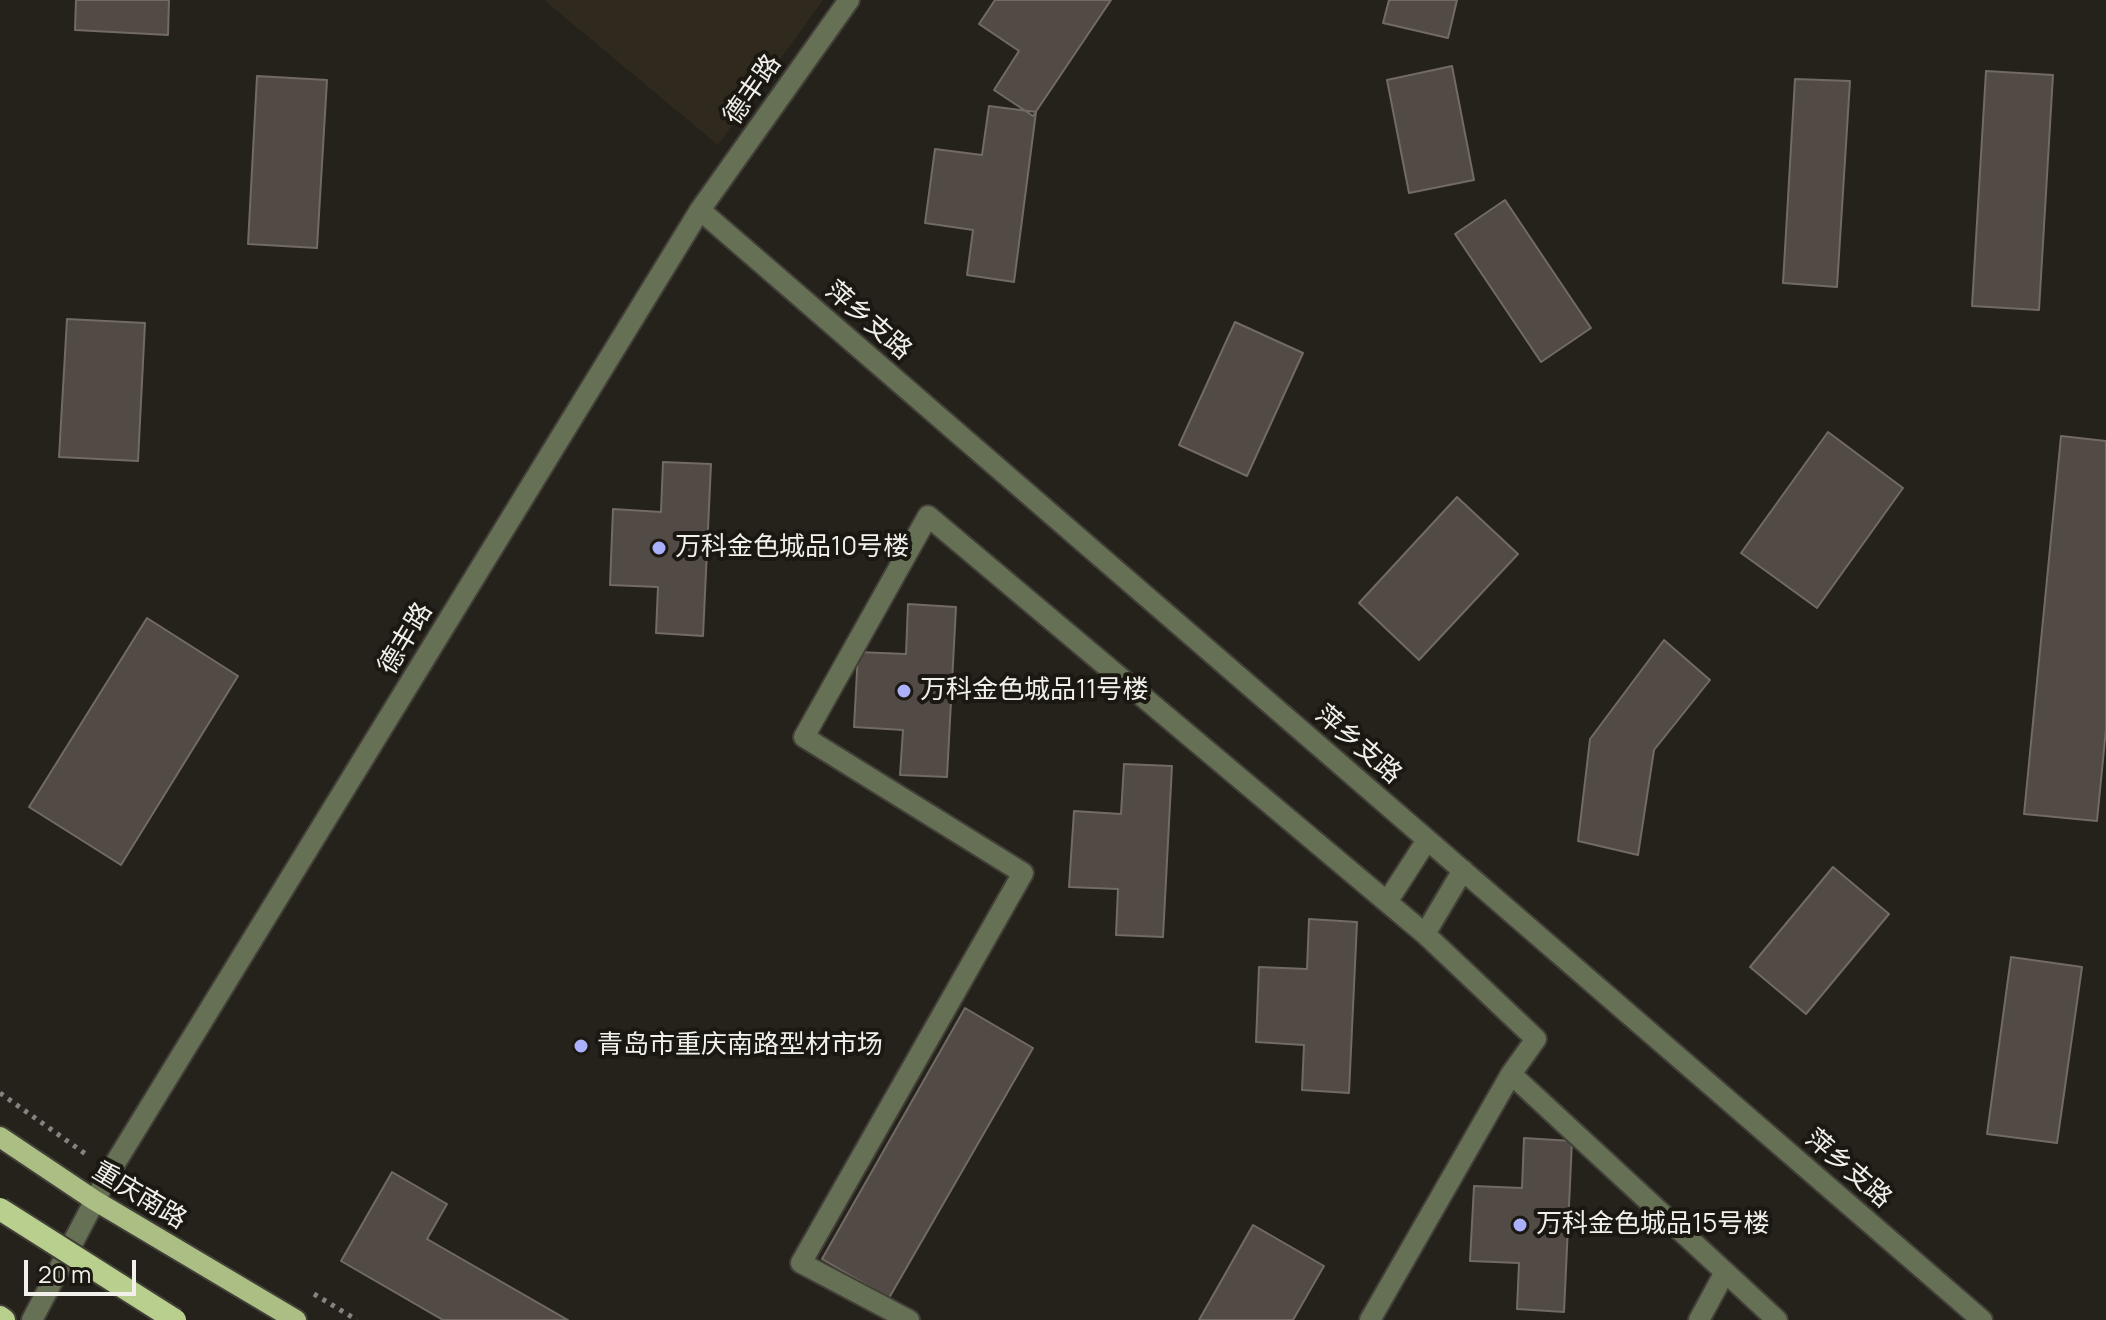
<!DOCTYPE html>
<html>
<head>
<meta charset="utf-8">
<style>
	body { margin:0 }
	#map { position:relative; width:2106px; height:1320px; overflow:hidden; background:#24221b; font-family:Manrope,sans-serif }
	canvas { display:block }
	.scale { position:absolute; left:24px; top:1260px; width:112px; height:36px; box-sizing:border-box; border:4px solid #f1f0eb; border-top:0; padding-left:10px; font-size:24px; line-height:28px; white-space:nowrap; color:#f1f0eb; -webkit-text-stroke:6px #1b1811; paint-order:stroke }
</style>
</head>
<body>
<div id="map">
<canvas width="2106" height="1320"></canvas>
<div class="scale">20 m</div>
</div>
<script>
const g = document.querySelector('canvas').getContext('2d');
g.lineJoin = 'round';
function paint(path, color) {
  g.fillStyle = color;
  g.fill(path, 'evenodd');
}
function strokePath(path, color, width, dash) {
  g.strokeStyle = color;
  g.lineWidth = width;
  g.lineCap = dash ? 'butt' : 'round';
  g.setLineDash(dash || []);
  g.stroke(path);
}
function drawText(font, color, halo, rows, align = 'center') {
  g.font = font + ' Manrope,"Noto Sans SC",sans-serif';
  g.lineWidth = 8;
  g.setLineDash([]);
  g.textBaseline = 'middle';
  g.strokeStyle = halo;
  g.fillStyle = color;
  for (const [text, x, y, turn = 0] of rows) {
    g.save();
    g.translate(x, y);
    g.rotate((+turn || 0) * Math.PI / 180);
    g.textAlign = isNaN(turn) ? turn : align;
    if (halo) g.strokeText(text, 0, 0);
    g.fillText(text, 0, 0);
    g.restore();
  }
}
const built = new Path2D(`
	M544,0H823L718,145Z`);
const building = new Path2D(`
	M76,0H169L168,35L75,30Z
	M995,0H1111L1033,116L994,90L1019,51L979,24Z
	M1389,0H1457L1448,38L1383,23Z
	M1452,66L1474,180L1409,193L1387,80Z
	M1986,71L2053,75L2039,310L1972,306Z
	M257,76L327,80L317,248L248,244Z
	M1795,79L1850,81L1837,287L1783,283Z
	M989,106L1036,112L1014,282L967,275L973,230L925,223L935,149L982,155Z
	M1505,200L1591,328L1541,362L1455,234Z
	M67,319L145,323L138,461L59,457Z
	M1235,322L1303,353L1247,476L1179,445Z
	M1828,432L1903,488L1817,608L1741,553Z
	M2061,436L2106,441V729L2097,821L2024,814Z
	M663,462L711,464L703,636L656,633L658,587L610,585L613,509L661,512Z
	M1457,497L1518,554L1419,660L1359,603Z
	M908,604L956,607L947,777L900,775L903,730L854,727L858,652L906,654Z
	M147,618L238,676L121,865L29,807Z
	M1664,640L1710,680L1654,750L1638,855L1578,841L1590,739Z
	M1124,764L1172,766L1163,937L1116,935L1118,889L1069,887L1074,811L1121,814Z
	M1833,867L1889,914L1806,1014L1750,967Z
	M1309,919L1357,922L1349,1093L1302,1090L1304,1045L1256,1042L1259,967L1307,969Z
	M2011,957L2082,967L2057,1143L1987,1134Z
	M965,1008L1033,1048L889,1298L822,1259Z
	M1524,1138L1572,1141L1564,1312L1517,1309L1519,1263L1470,1261L1474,1186L1522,1188Z
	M392,1172L447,1204L427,1239L568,1320H443L341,1261Z
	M1253,1225L1324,1266L1293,1320H1199Z`);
const path = new Path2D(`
	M0,1093L87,1155
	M133,1184L182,1215
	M314,1294L357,1320`);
const minor = new Path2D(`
	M700,210L1982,1320
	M1387,902L1427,840
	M1425,934L1463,870
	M909,1320L801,1263L1023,873L804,737L928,516L1425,934L1536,1039L1511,1074L1777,1320
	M1370,1320L1511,1074
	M1699,1320L1725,1272`);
const tertiary = new Path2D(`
	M32,1320L111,1170L700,210L849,0`);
const primary = new Path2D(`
	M0,1137L94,1200L296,1320`);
const trunk = new Path2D(`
	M0,1317L4,1320`);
const trunkBridge = new Path2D(`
	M0,1209L175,1320`);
const markers = [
	[659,548,8,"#aab0fb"],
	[904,691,8,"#aab0fb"],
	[581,1046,8,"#aab0fb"],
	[1520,1225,8,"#aab0fb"]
];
const streetNames = [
	["德丰路",753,90,-55],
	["萍乡支路",868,321,41],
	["德丰路",406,639,-59],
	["萍乡支路",1358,745,41],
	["萍乡支路",1848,1169,41],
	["重庆南路",139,1196,31]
];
const poiNames = [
	["万科金色城品10号楼",675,548],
	["万科金色城品11号楼",920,691],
	["青岛市重庆南路型材市场",597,1046],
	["万科金色城品15号楼",1536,1225]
];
paint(built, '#2f2a1d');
paint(building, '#524a45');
strokePath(building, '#726a64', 2);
strokePath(minor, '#413f38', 24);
strokePath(tertiary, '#413f38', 24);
strokePath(primary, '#413f38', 24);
strokePath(trunk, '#413f38', 26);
strokePath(path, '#85837d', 5, [4, 6]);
strokePath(minor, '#667054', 20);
strokePath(tertiary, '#667054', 20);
strokePath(primary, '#abbf85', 20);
strokePath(trunk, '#b8cf8e', 22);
strokePath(trunkBridge, '#413f38', 26, []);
strokePath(trunkBridge, '#b8cf8e', 22);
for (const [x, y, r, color] of markers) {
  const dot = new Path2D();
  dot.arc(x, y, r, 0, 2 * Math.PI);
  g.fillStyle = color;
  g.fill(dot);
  strokePath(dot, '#1b1811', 3);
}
drawText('26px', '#f1f0eb', '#1b1811', streetNames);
drawText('26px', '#f1f0eb', '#1b1811', poiNames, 'left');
</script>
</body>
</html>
